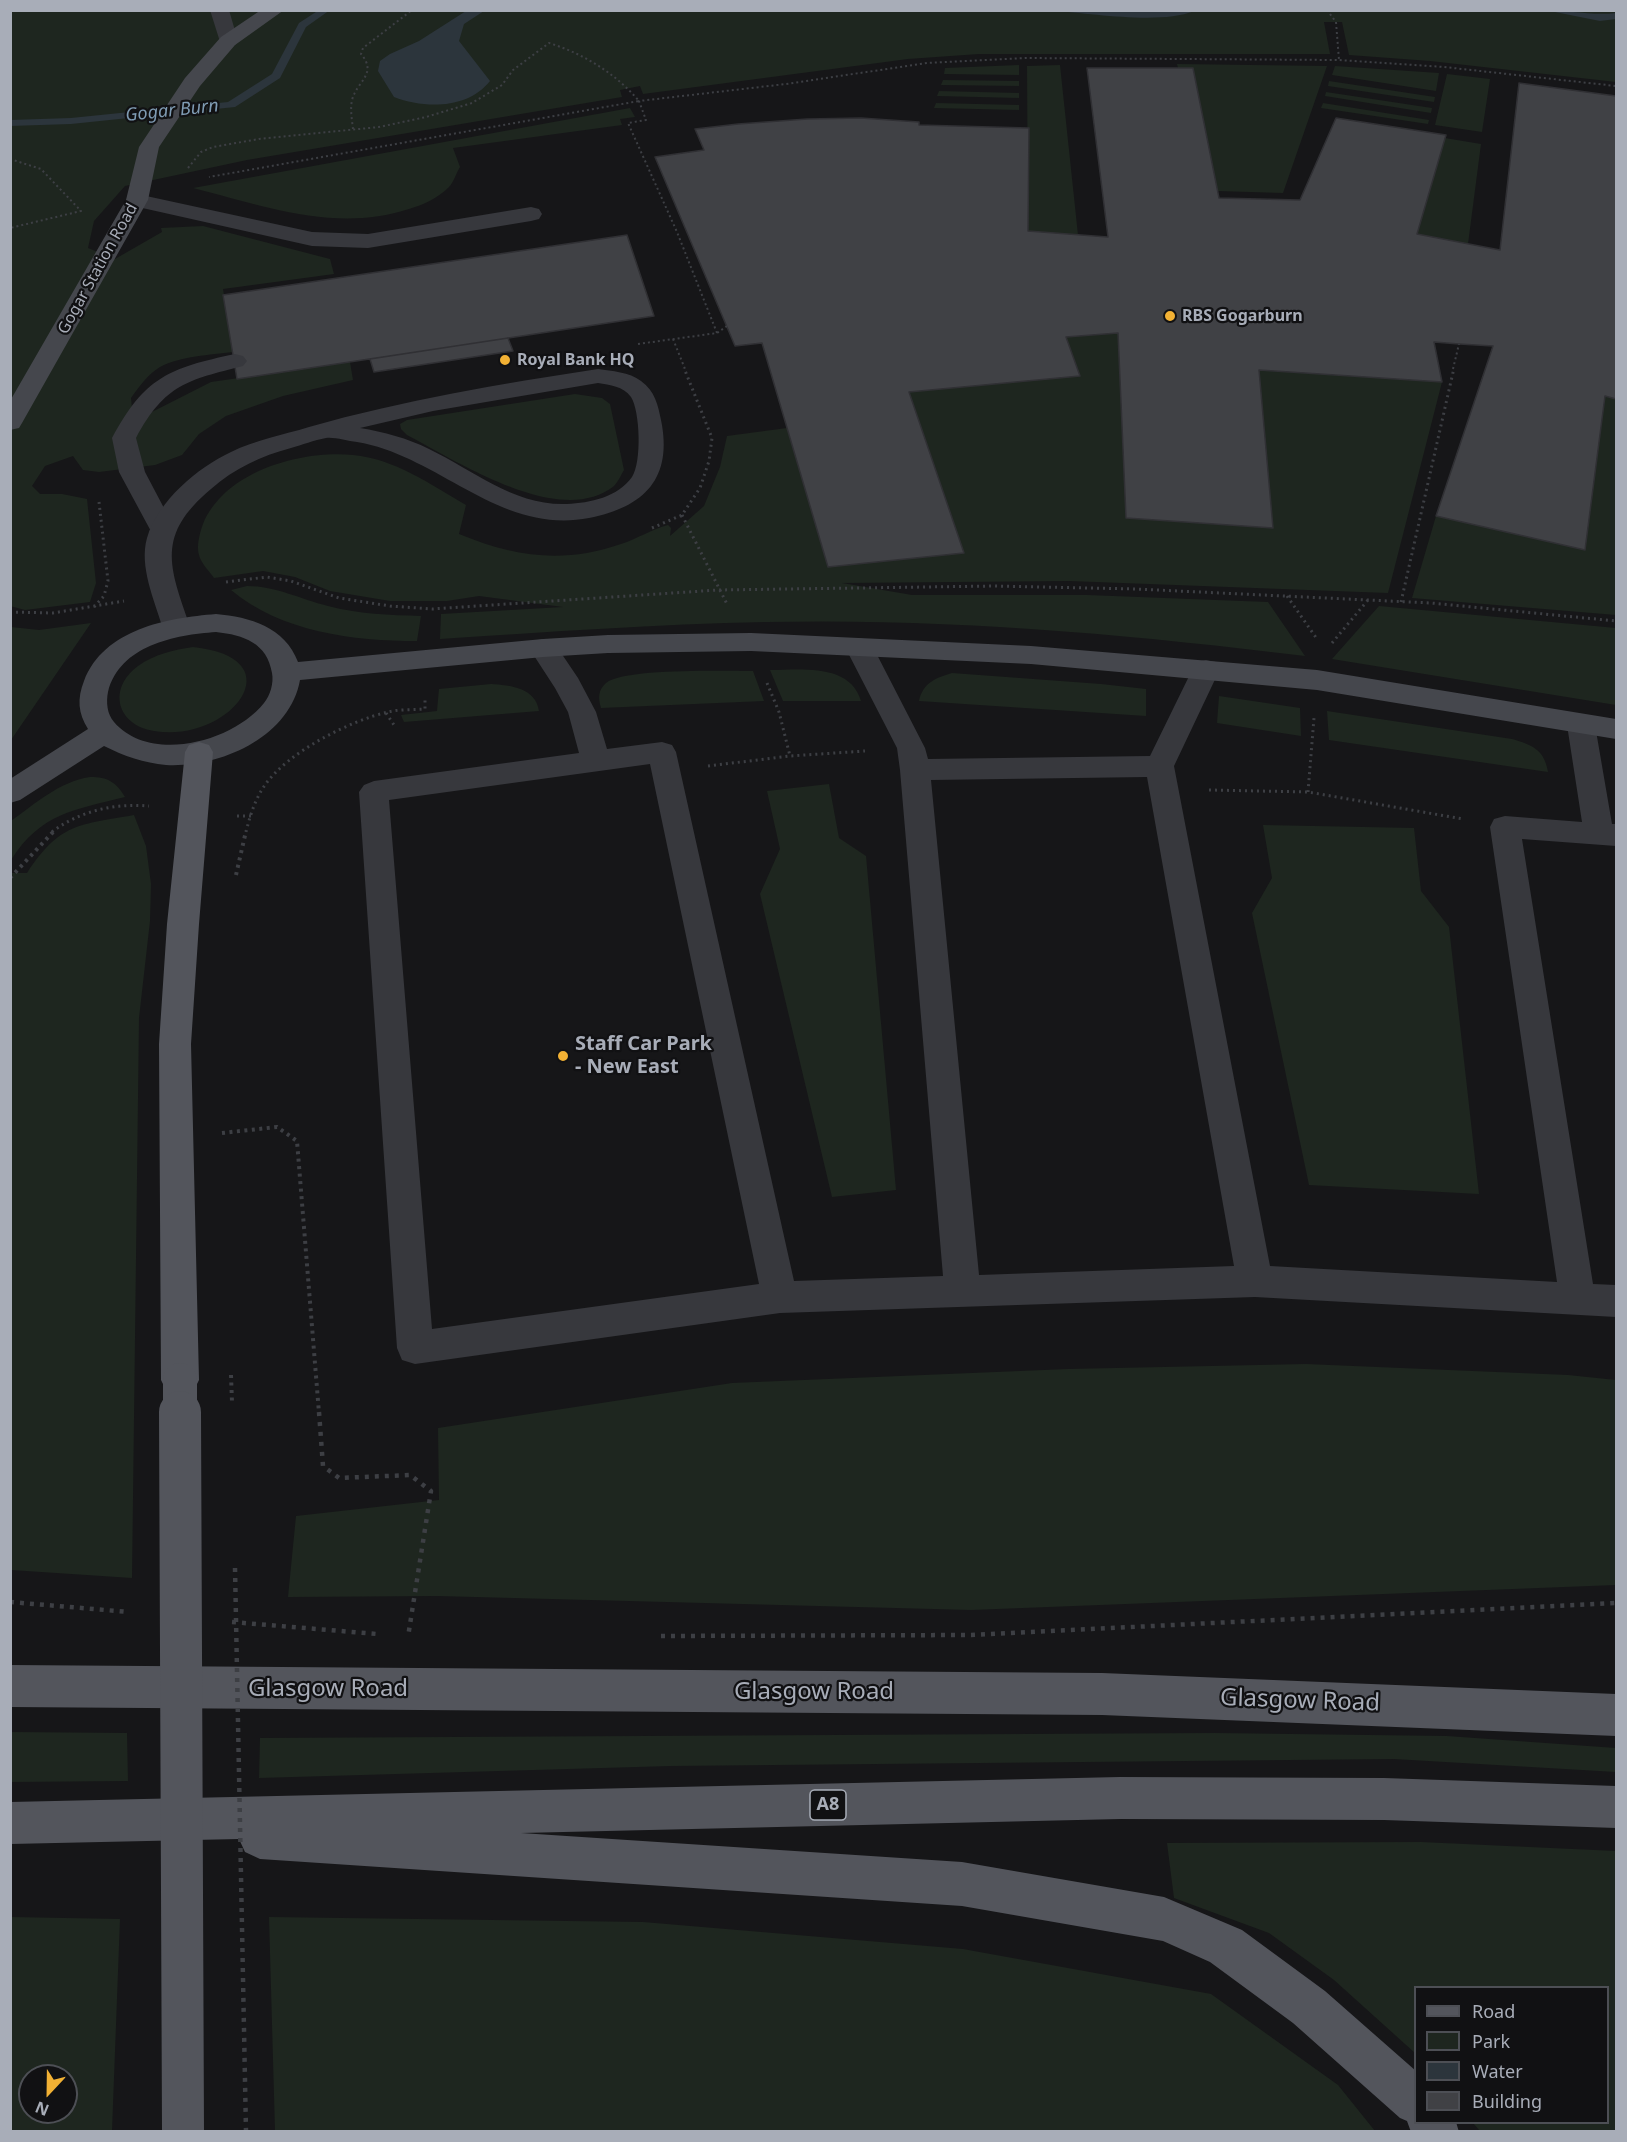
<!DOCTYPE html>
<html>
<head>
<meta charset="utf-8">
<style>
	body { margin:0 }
	#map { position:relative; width:1627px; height:2142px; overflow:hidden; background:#161618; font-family:"Noto Sans",sans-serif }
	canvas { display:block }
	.frame { position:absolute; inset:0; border:12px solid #a8adb8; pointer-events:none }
	.legend { position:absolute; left:1414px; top:1986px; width:195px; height:138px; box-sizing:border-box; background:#111113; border:2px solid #4d4f55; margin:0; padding:8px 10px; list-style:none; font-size:18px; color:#a8adb8 }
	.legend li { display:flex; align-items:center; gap:12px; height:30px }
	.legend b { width:30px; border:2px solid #4d4f55 }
	.north { position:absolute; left:18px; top:2064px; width:60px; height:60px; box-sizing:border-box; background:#111113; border:2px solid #4d4f55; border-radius:50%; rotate:202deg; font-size:16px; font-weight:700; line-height:24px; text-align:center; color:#a8adb8 }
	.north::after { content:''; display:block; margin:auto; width:21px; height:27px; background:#f2b134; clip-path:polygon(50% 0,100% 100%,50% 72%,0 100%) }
</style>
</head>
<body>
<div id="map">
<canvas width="1627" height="2142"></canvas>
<div class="frame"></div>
<ul class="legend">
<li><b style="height:8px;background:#53555c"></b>Road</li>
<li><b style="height:16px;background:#1e261f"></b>Park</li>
<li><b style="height:16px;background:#2c353c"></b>Water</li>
<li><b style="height:16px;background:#404145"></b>Building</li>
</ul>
<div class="north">N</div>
</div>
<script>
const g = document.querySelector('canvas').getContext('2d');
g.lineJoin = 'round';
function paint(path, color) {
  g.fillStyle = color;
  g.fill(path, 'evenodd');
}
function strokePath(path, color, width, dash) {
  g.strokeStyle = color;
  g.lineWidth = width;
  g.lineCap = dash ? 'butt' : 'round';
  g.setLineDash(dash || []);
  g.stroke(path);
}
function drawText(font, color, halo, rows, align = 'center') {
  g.font = font + ' "Noto Sans",sans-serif';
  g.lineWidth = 4.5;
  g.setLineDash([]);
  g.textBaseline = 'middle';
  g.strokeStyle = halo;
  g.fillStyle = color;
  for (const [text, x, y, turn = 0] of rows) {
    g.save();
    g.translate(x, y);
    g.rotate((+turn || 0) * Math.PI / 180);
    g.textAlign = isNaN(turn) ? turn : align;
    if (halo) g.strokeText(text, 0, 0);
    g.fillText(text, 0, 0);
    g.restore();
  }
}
const green = new Path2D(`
	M1616,10V82L1430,61L1349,55L1342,22H1324L1330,54H979L908,59L643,94L640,86L620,90L622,97L247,160L125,186L94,221L88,248L115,259L162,232L161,228L203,226L330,259L334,274L223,289L233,352C210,355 181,356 160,367C148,374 139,387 131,398L132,408L146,415L211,382L350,362L353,380L283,396L226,416L199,434L182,455L155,465L99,472L83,470L73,456L45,466L32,486L40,494H62L87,499L96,583L90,602L25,610L10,606V11Z
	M1177,64L1327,66L1283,193L1217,191L1193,68H1178Z
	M1019,65V75L944,74L945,68Z
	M1060,65L1078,235L1028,231L1027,66Z
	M1335,66L1439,73L1436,91L1332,75Z
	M1447,74L1490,79L1482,132L1435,125Z
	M943,80L1019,81V86L941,85Z
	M1329,81L1435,97L1434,102L1328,86Z
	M939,91L1019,93V98L937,96Z
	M1326,92L1432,108L1431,113L1325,96Z
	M936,103L1019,105V110L934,108Z
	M1323,103L1429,120L1428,124L1321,108Z
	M630,108L635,117L620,119L622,125L453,148L460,167C456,173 454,182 449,187C438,198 423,205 409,209C336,233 264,206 193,188Z
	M1445,138L1481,144L1468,244L1417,234Z
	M1118,333L1126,518L1272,528L1259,370L1442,382L1388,593L1069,581L842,583L912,595H1087L1268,602L1305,656C1127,634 946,618 766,622C657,624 549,632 440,639L441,614L563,607L479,596L447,601H390L330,591L295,577L263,571L214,578C209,571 201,563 199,555C196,546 200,532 203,524C225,471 301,450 353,455C395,459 430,484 466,505L459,534C515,557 563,564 621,544C637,539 652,529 668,525L671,528L670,536L704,506L720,467L727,436L787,428L828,567L963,553L909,392L1079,376L1066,337Z
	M575,394L602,398L610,404L624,470C621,475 618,482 614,486C560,529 457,461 407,435L401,429L400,424L407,420Z
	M1605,396L1616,399V615L1412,598L1436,516L1585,549Z
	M247,586C276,586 300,599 328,606C358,614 390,615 421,616L417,641C353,641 281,632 231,590Z
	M1379,606L1616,628V705L1332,659Z
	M91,623L11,740V627L39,630Z
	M193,647C298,658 229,744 154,731C117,725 107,689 138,666C155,654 173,650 193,647Z
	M770,670C801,670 850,663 861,701H783Z
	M753,671L764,701L601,708C598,698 598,690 606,683C623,668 727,671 753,671Z
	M952,673L1101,684L1146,689V716L919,701C923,683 935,678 952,673Z
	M491,684C510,685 536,688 539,711L404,722L401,715L437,711L439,689Z
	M1219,696L1300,708L1301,736L1217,723Z
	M1327,711L1512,739C1532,745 1544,749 1548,772L1329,740Z
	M90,777C108,777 116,782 125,797C74,810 41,813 11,860V821C36,803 59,782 90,777Z
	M829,784L839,838L866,856L896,1190L832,1197L760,894L780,849L767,791Z
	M134,815L146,846L151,884L150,921L139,1018L132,1578L11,1570V873H27C60,823 78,825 134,815Z
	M1263,825L1414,828L1421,891L1449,927L1479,1194L1309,1185L1252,913L1272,878Z
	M1306,1364L1568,1375L1616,1380V1585L971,1610L437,1596L288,1597L296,1516L439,1500L438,1428L732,1383L1068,1369Z
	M11,1732L127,1733L128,1781L11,1782Z
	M1215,1733L1447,1736L1616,1748V1772L1394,1759L671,1766L259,1778L260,1738Z
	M1421,1842L1616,1851V2131H1480L1473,2123L1608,2122V1988H1416L1415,2053L1334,1980L1269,1933L1174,1898L1167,1843Z
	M11,1917L120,1919L112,2131H11ZM30,2076H66V2112H30Z
	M269,1917L643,1922L963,1949L1211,1994L1338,2085L1375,2131H275Z`);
const water = new Path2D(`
	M466,11H484L464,24L459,41L490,81C468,109 425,109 394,97L378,71L380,61L390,54L419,41Z
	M1053,11L1194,10V11C1160,25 1091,13 1053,11Z`);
const stream = new Path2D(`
	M319,10H330L306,27L280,78L235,107L71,124L10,126V120L71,118L228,102L272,74L299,23Z
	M1545,10C1569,10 1592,16 1616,13V19L1600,21Z`);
const building = new Path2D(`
	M1087,68H1193L1219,198L1300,200L1336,118L1446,135L1417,234L1500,250L1519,83L1616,96V399L1605,396L1585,550L1436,516L1493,346L1459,344L1434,342L1442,382L1259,370L1273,528L1126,518L1118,333L1066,337L1080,376L909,392L964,553L828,567L762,343L735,346L655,157L704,150L695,129L738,124L807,119L861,118L919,122V125L1029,128L1028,231L1108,237Z
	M627,235L654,316L237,379L223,295Z
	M508,338L513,351L374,372L370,359Z`);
const pathFar3 = new Path2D(`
	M1327,10L1336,22L1339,60
	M353,129C352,120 350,110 352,100C357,81 378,74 361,54L363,48L412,10
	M10,159L41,169L81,211L10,228
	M188,168L201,152L213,147L259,139L379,127L426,117L472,103L502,85L513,70L549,43C584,54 615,73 639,101L209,177
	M717,333L677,232L628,123L646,120L639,101L786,84L927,63L1025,58L1339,60L1444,67L1616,86
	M673,339L685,369
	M638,344L717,333L727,326
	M1453,369L1459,344`);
const pathFar2 = new Path2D(`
	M682,515L727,604
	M652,528L682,515L700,488L709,461L712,438L684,368
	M226,582L267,577L291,581L339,598L390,606L432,609L718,590L995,586L1136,589L1431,603L1616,621
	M1287,596L1317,639
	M1401,602L1454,368
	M94,607L104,596L108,581L99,502
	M10,612L53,613L124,601
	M1332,643L1368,600
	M767,683L779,712L790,756
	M386,713L396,728
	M708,766L790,756L865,751
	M1209,790L1308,792L1463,819
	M1308,792L1314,718
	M237,816H251
	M52,832C79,811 115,803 149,806
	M246,832C250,816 255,799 265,785C288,752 349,721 388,712C400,709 413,710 425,709V699`);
const pathFar1 = new Path2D(`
	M236,875L246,831
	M10,878L54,831
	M222,1133L277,1127L297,1141L319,1413`);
const path = new Path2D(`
	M319,1412L323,1466L339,1478L410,1475L431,1491L408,1637
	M10,1602L129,1612
	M232,1622L377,1634
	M661,1636L971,1635L1616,1603`);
const lane = new Path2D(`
	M210,10H229L238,41L235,45H221Z
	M137,194L312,232L368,234L531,207L539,209L542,214L539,219L531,221L368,248L312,246L129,205L126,200L129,195Z
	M235,354L243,356L247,361L243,366C188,380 165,384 136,438L145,472L175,529L171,535L162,537L153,535L119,472L112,438C145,377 169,368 235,354Z
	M859,638L869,640L873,647L925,748L928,759L1150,756L1196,662L1206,660L1216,662L1220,669L1174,766L1270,1266L1557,1282L1490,827L1494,819L1505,816L1582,822L1567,725L1571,718L1581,715L1591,718L1595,725L1612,824H1616V846L1522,839L1593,1284L1616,1285V1317L1255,1297L780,1313L415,1364L402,1360L397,1348L359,792L364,785L374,781L579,753L568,712L555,688L529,648L533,641L543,639L553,641L578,678L596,712L607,749L662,742L672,745L676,752L794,1281L943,1276L900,770L897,748L845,647L849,640ZM650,764L759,1284L432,1329L389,800ZM1147,777L1234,1266L979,1275L931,780Z`);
const street = new Path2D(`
	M598,369C612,371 629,372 641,381C655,391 658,405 661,420C673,478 645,507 589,518C499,535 440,456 357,442C347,441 335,437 326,438C314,440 302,445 291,448C261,456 235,468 211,489C156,535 169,566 190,626L186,632L176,635L166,632L162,626C154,599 139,566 147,538C158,501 197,468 231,452C255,440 283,435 309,427C404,400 500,384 598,369ZM598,383C610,385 623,386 631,397C640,411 642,462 632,477C618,497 590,503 567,504C514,506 475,471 429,449C407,438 384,432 360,428L433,411Z`);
const secondary = new Path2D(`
	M261,10H284L235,45L200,86L159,147L148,200L22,423L19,428L10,430V401L126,200L139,147L185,78L221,37Z
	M216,614C250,617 285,627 298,662L543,639L608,635L751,633L1031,646L1317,670L1616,719V739L1317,690L1031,664L751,651L608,653L543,657L300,680C290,737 220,768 166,765C144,763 124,756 104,746L20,800L10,803V779L88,729C78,713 77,699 84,681C104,629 167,618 216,614ZM216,632C244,635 267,643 272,673C274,683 270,696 264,703C233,742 150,764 114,722C107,714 106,702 108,692C120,645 175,635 216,632Z`);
const primary = new Path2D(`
	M199,742L209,745L213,752L199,924L191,1044L199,1380L193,1392L180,1397L167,1392L161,1380L159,1044L167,924L185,752L189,745Z
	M10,1665L1102,1673L1616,1694V1736L1102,1715L10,1707Z
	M1120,1777L1384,1778L1616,1786V1828L1384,1820L1120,1819L521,1833L962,1862L1164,1897L1242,1930L1325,1991L1416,2071V2122H1456L1459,2132H1411L1407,2121L1400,2118L1293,2023L1210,1962L1163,1941L962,1906L260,1859L245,1852L239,1839L10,1844V1802Z`);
const pathBridgeFar1 = new Path2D(`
	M231,1375L232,1402`);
const pathBridge = new Path2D(`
	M235,1568L246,2132`);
const primaryBridgeFar1 = new Path2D(`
	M180,1380V1413`);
const primaryBridge = new Path2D(`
	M180,1412L183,2132`);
const markers = [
	[1170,316,6,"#f2b134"],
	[505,360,6,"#f2b134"],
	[563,1056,6,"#f2b134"]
];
const farStreetnames = [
	["Gogar Station Road",98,269,-61]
];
const farPoinames = [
	["RBS Gogarburn",1182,316],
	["Royal Bank HQ",517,360]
];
const farWaternames = [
	["Gogar Burn",172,111,-6]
];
const shields = [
	[828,1805,36]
];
const shieldNames = [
	["A8",828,1805]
];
const poiNames = [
	["Staff Car Park",575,1044],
	["- New East",575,1067]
];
const nearStreetnames = [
	["Glasgow Road",328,1689],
	["Glasgow Road",814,1692],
	["Glasgow Road",1300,1701,2]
];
paint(green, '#1e261f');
paint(water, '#2c353c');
paint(stream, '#2c353c');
paint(building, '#404145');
strokePath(building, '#303034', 1.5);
strokePath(pathFar3, '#3d3f44', 2, [2, 3]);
strokePath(pathFar2, '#3d3f44', 3, [2, 4]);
strokePath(pathFar1, '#3d3f44', 4, [3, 4.5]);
strokePath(path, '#3d3f44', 4.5, [4, 6]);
paint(lane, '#37383d');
paint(street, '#37383d');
paint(secondary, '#45474d');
paint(primary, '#53555c');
strokePath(pathBridgeFar1, '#3d3f44', 4, [3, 4.5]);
strokePath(pathBridge, '#3d3f44', 4.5, [4, 6]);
strokePath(primaryBridgeFar1, '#53555c', 34);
strokePath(primaryBridge, '#53555c', 42);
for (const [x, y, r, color] of markers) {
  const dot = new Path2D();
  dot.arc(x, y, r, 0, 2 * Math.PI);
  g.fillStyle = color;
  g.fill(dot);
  strokePath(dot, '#111113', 2);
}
drawText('16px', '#a8adb8', '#111113', farStreetnames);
drawText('bold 16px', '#a8adb8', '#111113', farPoinames, 'left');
drawText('italic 18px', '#7f9bb3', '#111113', farWaternames);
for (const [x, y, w] of shields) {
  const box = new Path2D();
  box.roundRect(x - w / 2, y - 15, w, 30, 4.5);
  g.fillStyle = '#111113';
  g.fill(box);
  strokePath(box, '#a8adb8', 1.5);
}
drawText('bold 18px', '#a8adb8', null, shieldNames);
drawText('bold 20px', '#a8adb8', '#111113', poiNames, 'left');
drawText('24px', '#a8adb8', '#111113', nearStreetnames);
</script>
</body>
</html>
